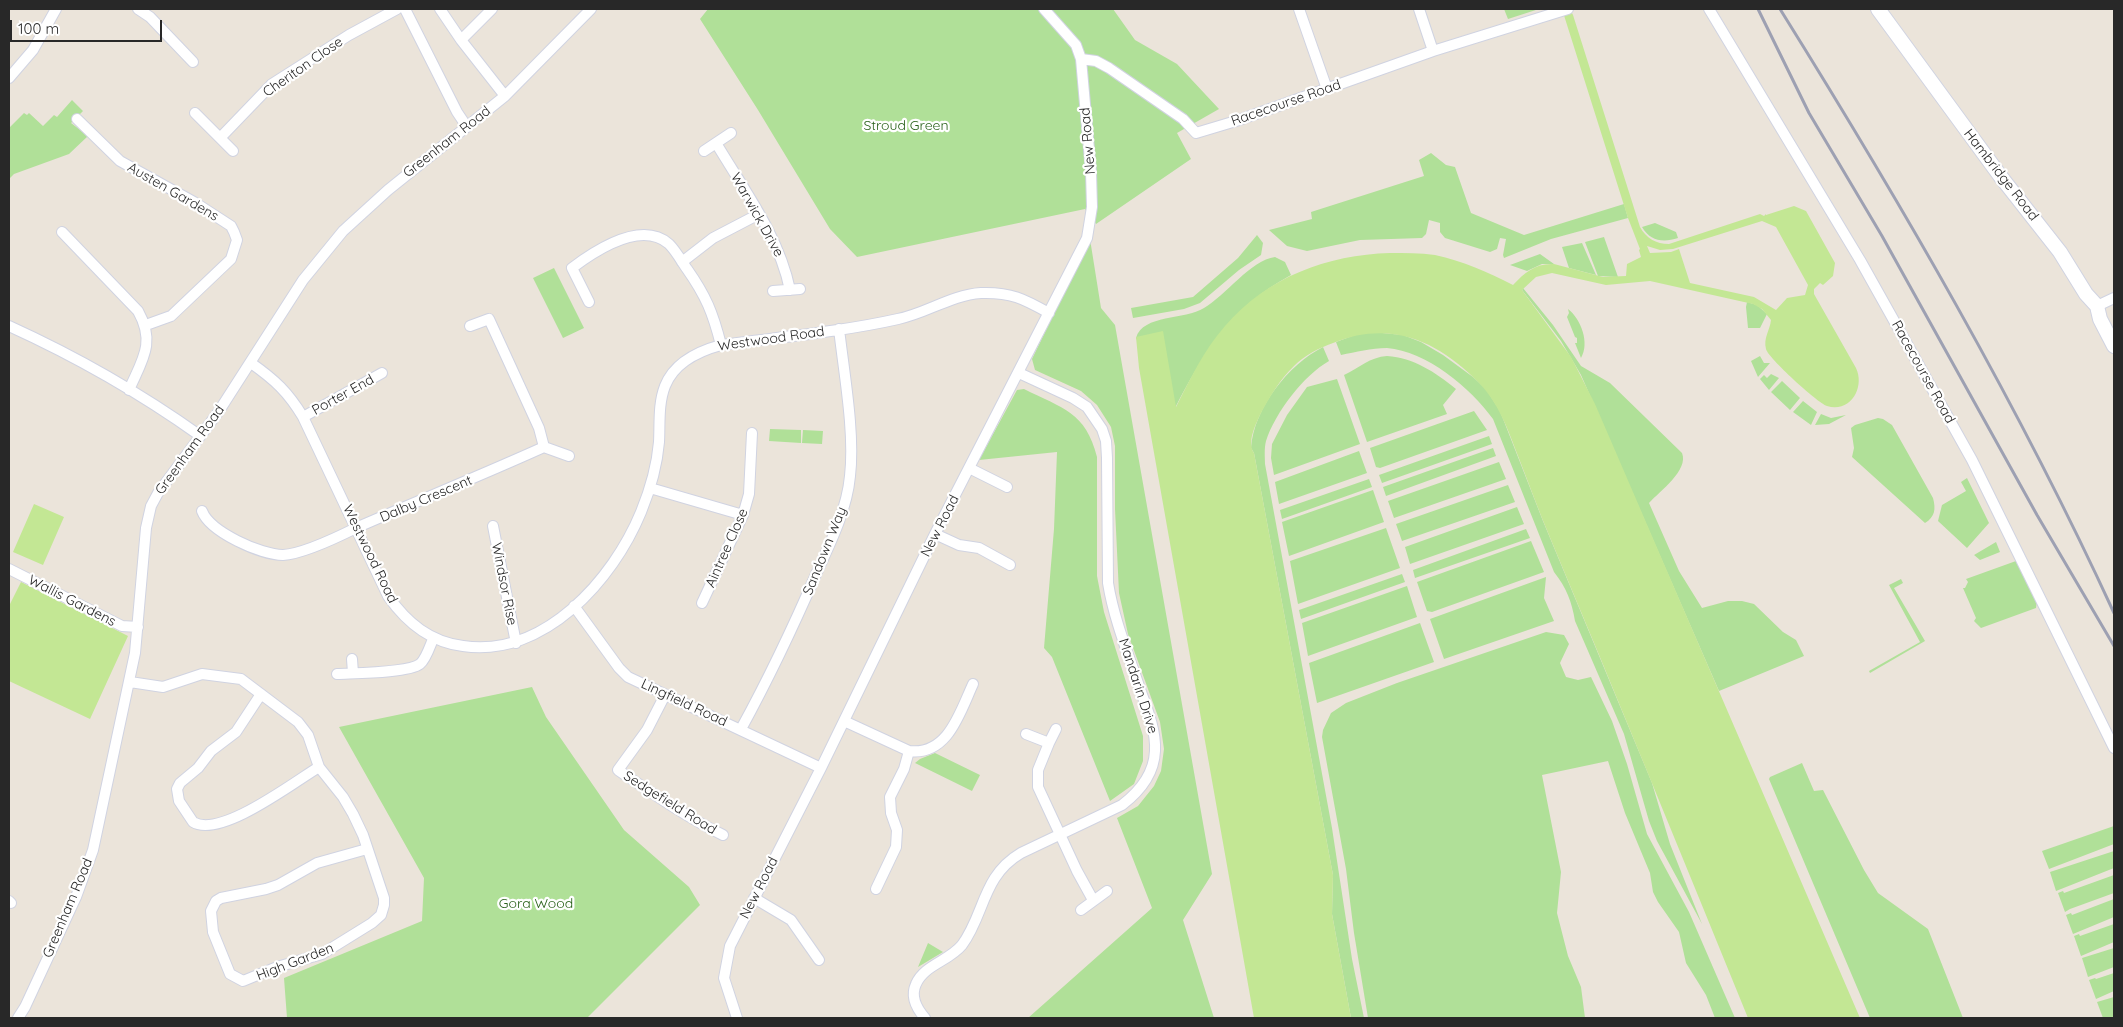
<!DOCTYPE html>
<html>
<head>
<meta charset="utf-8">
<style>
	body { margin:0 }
	#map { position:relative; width:2123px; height:1027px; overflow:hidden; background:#ebe4da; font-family:Quicksand,sans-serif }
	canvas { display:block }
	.frame { position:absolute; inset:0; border:10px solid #282828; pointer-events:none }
	.scale { position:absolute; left:10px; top:20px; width:152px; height:22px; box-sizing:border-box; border:2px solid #282828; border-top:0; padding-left:6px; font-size:15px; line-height:18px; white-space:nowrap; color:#282828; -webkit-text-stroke:4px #fff; paint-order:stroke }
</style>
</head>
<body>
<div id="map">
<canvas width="2123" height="1027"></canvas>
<div class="frame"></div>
<div class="scale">100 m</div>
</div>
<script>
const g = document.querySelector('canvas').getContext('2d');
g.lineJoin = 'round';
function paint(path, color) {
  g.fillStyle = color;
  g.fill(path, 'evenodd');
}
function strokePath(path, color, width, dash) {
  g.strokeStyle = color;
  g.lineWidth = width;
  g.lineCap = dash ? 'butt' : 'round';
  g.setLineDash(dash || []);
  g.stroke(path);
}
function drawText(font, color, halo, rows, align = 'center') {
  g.font = font + ' Quicksand,sans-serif';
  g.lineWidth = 4.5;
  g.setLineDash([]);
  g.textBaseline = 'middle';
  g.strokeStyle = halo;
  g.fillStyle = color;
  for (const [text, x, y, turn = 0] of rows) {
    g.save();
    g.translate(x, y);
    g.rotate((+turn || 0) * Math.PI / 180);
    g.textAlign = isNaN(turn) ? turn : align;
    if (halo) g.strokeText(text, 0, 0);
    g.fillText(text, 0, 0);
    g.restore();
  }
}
const green = new Path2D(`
	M708,9H1113L1135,40L1177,64L1219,109L1177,133L1191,159L1096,224L1085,209L857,257L830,229L758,110L700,19Z
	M1504,9H1539L1508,19Z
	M72,100L83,111L71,123L88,136L69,154L14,174L9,179V128L24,113L27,115L29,113L43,126L54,115L57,117Z
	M1431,153L1446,165L1455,167L1471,213L1524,235L1624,204L1628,218L1551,239L1504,258L1503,255L1506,239L1500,238L1497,249L1490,252L1445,238L1440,232V223L1429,220L1426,234L1422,238L1360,240L1307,251L1287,246L1269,230L1312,219L1311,212L1424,176L1419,160Z
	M1655,223L1676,232L1678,238C1663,243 1650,241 1642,227Z
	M1257,235L1263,243L1261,255L1239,270L1200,303L1184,309L1133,318L1131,308L1193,297L1238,258Z
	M1604,237L1618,277L1598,276L1585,242Z
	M1090,239L1101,308L1115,325L1212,874L1183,920L1214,1018H1028L1152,908L1117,818L1138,806L1154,786L1161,771L1164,749L1160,722L1128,634L1119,593L1115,509V446L1111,427L1097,405L1081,391L1035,370L1032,359Z
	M1582,243L1596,275L1569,268L1562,247Z
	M1540,254L1554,264H1542L1527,271L1510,265Z
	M1275,257L1285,262L1291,275C1232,307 1205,350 1175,408L1136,338C1143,314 1185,320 1204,308C1225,296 1251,260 1275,257Z
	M554,268L584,328L563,338L533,278Z
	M1523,288L1553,325L1581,366L1610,383L1682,453C1689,470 1660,491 1649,503L1679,571L1702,608L1728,601H1742L1754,604L1783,632L1796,640L1804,656L1719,691L1581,375L1561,341L1522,290Z
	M1747,302L1757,305L1767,314L1760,328H1748L1746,307Z
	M1568,309C1581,319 1590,343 1581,358L1575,343H1577V338L1575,337L1567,317L1569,313Z
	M1372,332L1403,335L1421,342L1443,355L1473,377L1486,389L1500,411L1543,521L1652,783L1670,844L1702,924L1657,841L1649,821L1624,734L1575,621C1572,602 1566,587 1554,572L1493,419C1471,388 1426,351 1387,348C1371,348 1356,352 1341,355L1336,342L1355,335Z
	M1323,347L1329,361C1304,375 1275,413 1266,441C1264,449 1265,457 1265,464L1332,828L1352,959L1364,1018H1351L1332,914L1333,875L1254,453L1251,448C1254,408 1288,365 1323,347Z
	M1387,356C1414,358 1435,372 1456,389L1443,405L1447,414L1367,442L1344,375C1359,368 1370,357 1387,356Z
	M1760,356L1764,363H1770L1758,377L1751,361Z
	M1771,374L1779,378L1769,390L1760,379L1764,375L1767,378Z
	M1337,379L1360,444L1274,475L1271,458L1272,444L1287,415L1307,387Z
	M1782,381L1800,398L1790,410L1771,392Z
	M1024,389C1062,408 1086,412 1097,457V576L1104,612L1143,736V761L1134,784L1110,801L1052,657L1044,648L1054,529L1057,452L979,460L1017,390Z
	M1803,401L1817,412L1811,425L1793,412Z
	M1474,411L1487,430L1380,468L1376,467L1370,448Z
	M1821,414L1831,418L1846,415L1829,424L1815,425Z
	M1878,418L1883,419L1892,425L1933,498C1936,509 1935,517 1925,523L1852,457L1854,448L1851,428L1855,425Z
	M770,429L801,430V443L769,441Z
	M803,430L823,431L822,444L802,443Z
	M1489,436L1492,444L1382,483L1379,475Z
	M1493,448L1496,456L1386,496L1383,487Z
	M1359,451L1367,473L1279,504L1275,482Z
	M1499,462L1506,479L1394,518L1388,501Z
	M1967,478L1989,523L1967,548L1938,521L1942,505L1966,491L1961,482Z
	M1369,479L1372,487L1282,519L1280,510Z
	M1508,485L1515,502L1402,541L1396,524Z
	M1373,490L1384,522L1289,556L1282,522Z
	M1517,507L1524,524L1410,564L1405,547Z
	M1386,528L1400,568L1298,604L1290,561Z
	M1526,529L1530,538L1415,578L1413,570Z
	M1531,541L1544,572L1432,612L1427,611L1417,582Z
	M1996,542L2000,552L1980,560L1974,555Z
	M2016,561L2037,600L2036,608L1981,628L1974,621L1976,618L1963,588H1965L1968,582L1966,579Z
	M1402,574L1405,582L1301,619L1299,610Z
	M1546,577L1544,598L1554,621L1444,659L1430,619Z
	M1901,579L1903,583L1894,588L1925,641L1870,673L1869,671L1920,642L1889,585Z
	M1407,586L1417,617L1308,656L1302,623Z
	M1420,623L1434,662L1317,703L1309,663Z
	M1546,632L1564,635L1569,644L1560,663L1566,677L1578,680L1591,677L1612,721L1627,764L1647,834L1689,912L1735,1018H1715L1706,995L1686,963L1679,932L1658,902L1653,892L1650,873L1625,813L1608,761L1542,775L1561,872L1557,913L1568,956L1581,987L1585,1018H1368L1354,933L1346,869L1322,737L1323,730L1331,713L1346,703L1397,683Z
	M532,687L546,717L624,830L689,887L700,905L587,1018H287L284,978L422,921L424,878L339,727Z
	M935,753L980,775L972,791L915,763L920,759Z
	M1802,763L1814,791L1823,790L1864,870L1878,893L1928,929L1963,1018H1870L1769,779L1770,777Z
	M2114,826V844L2049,869L2042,851Z
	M2114,851V868L2056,891L2050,872Z
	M2114,875V893L2070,909L2065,912L2058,893L2063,891L2064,893Z
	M2114,899V917L2073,934L2066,915L2071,913L2072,915Z
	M2114,924V942L2081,956L2074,936L2079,934L2080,936Z
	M928,943L943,952L918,967Z
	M2114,948V967L2088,977L2082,958Z
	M2114,973V991L2096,999L2089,980L2095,978L2096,979Z
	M2114,997V1018H2103L2097,1002Z`);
const pitch = new Path2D(`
	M1562,9H1570L1573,15L1640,227C1646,238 1656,244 1669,244L1760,214L1764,216L1766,214V215L1794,206L1806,211L1835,263L1833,276L1823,285L1820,283L1814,289V294L1856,368C1865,387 1851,413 1827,406C1818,403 1768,358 1766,349C1763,338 1770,330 1771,320L1762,309L1753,304L1650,281L1606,285L1552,273L1536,277L1522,290L1571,357L1595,404L1860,1018H1748C1683,859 1618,699 1551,540C1539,512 1529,484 1518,456C1507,427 1497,399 1474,378C1433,338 1387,321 1333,343C1319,348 1305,355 1294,366C1280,379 1269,398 1260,415C1255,426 1247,442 1254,453L1333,875L1332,914L1351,1018H1254L1139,368L1136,337L1163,331L1176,407C1190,379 1204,350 1225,326C1267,277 1327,255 1390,253C1405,253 1420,253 1435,255C1463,261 1488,272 1513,285C1525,272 1536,263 1554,264L1603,277L1626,276L1627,264L1641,257L1639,250L1640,249L1628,218ZM1762,221L1776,227L1808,285L1805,295L1787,298L1776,310L1754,297L1690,283L1679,249L1671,252L1650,253L1647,246L1660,250L1673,249Z
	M34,504L64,517L43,565L13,552Z
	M21,582L128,636L90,719L9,681V606Z`);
const minor = new Path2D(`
	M138,9L150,17L193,62
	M405,9L457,112L467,127
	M440,9L461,40L505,96
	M1299,9L1327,89
	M1419,9L1433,51
	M1709,9L1860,260L1972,460L2114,748
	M461,40L492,9
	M1081,59L1096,61L1109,68L1183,119L1196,133L1236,121L1433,51L1568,9
	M9,78L33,50L56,9
	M195,113L233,151
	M77,119L120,161L194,202L231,226L234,232L237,240L231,259L171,316L146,325
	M220,138L272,84L349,35L397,9
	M716,143C744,190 779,236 790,290
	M704,151L731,133
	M62,232L138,311C156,343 142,360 129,390
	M682,262L713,238L759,214
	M773,291L800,289
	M589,302L572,268C596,250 641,220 669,244C676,251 682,262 687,269C706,296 713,313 721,345
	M2097,306L2114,298
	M9,326C75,356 140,393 199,435
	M251,363C275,380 288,392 303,417L388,596C407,623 430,642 463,646C544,658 613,580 641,512C650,490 657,466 659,442C660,424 658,404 665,386C674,363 699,351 721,345C780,337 840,332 898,319C927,313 951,295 981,293C1011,292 1024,299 1049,313
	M303,417L382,373
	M544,447L569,456
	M969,468L1007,487
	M650,488L743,515
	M202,511C210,532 261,555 283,555C303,554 340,536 358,527C420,500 482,475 544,447L539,428L489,319L470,326
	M493,526L516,643
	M935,534L959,545L979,548L1010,565
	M9,569L122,626L138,627
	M702,603L743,515L749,494L752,433
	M574,606L619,668L628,677L821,768
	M352,659L353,673
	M337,674C354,673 408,673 420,664C426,659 430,646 433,639
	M130,682L163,687L202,674L241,679L298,722L308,735L319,767L343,797L353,814L363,835L384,898V905L381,915L372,923L322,954L277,967L243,981L230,974L213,932L211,911L216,901L221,898L266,889L278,885L317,863L367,849
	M261,694L236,732L211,751L198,768L180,783L177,789L179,801L193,822C220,839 294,782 319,767
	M665,695L647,730L618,770C652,793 686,817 723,835
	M844,721L909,751C948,756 960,712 973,684
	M741,729C769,678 794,625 817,572C831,542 847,509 850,476C855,433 844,373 839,329
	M1026,734L1049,743L1056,729
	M1049,743L1038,770V787L1077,871L1093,900
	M876,889L896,847L897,830L891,813L890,797L904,769L909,751
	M754,898L791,920L819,960
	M9,901L11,903
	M1081,910L1107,891
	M18,1018L25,1007L76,897L93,850L135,653L146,528L151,506L158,493L219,411L303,280L343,231L388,190L505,96L591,9
	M737,1018L724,978L730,946L821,768L935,534L1087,238L1092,207L1091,172L1081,59L1076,45L1044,9
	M925,1018C917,1009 910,997 916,984C924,965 949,961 962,945C985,914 982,876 1021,853L1122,805C1139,792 1154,774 1155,751C1156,731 1148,711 1141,692C1129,656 1114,620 1108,583L1107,458L1106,441L1102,429L1087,407L1073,398L1019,373`);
const secondary = new Path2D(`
	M1878,9L2001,177L2060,252L2086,294L2097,306L2100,319L2114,346`);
const rail = new Path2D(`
	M1758,9L1809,113L1882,236L2037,515L2114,646
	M1780,9C1901,203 2018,404 2114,613`);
const streetNames = [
	["Cheriton Close",303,67,-35],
	["Racecourse Road",1286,103,-19],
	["New Road",1088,141,-95],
	["Greenham Road",447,142,-38],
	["Hambridge Road",2001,175,52],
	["Austen Gardens",173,192,30],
	["Warwick Drive",757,215,61],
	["Westwood Road",771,339,-8],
	["Racecourse Road",1923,372,61],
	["Porter End",343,395,-29],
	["Greenham Road",190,450,-54],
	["Dalby Crescent",426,499,-23],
	["New Road",940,526,-63],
	["Aintree Close",727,548,-66],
	["Sandown Way",825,551,-68],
	["Westwood Road",370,554,64],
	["Windsor Rise",504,584,79],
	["Wallis Gardens",72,601,27],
	["Mandarin Drive",1138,686,72],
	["Lingfield Road",684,703,25],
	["Sedgefield Road",670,803,32],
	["New Road",759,888,-63],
	["Greenham Road",68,908,-67],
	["High Garden",295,962,-21]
];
const parkNames = [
	["Stroud Green",906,126],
	["Gora Wood",536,904]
];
paint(green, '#b0e098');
paint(pitch, '#c3e794');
strokePath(minor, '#d0d3e1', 12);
strokePath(secondary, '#d0d3e1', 16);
strokePath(minor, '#fff', 10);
strokePath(secondary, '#fff', 14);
strokePath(rail, '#9da0b2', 3);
drawText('14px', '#282828', '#fff', streetNames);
drawText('14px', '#2a621b', '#fff', parkNames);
</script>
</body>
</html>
